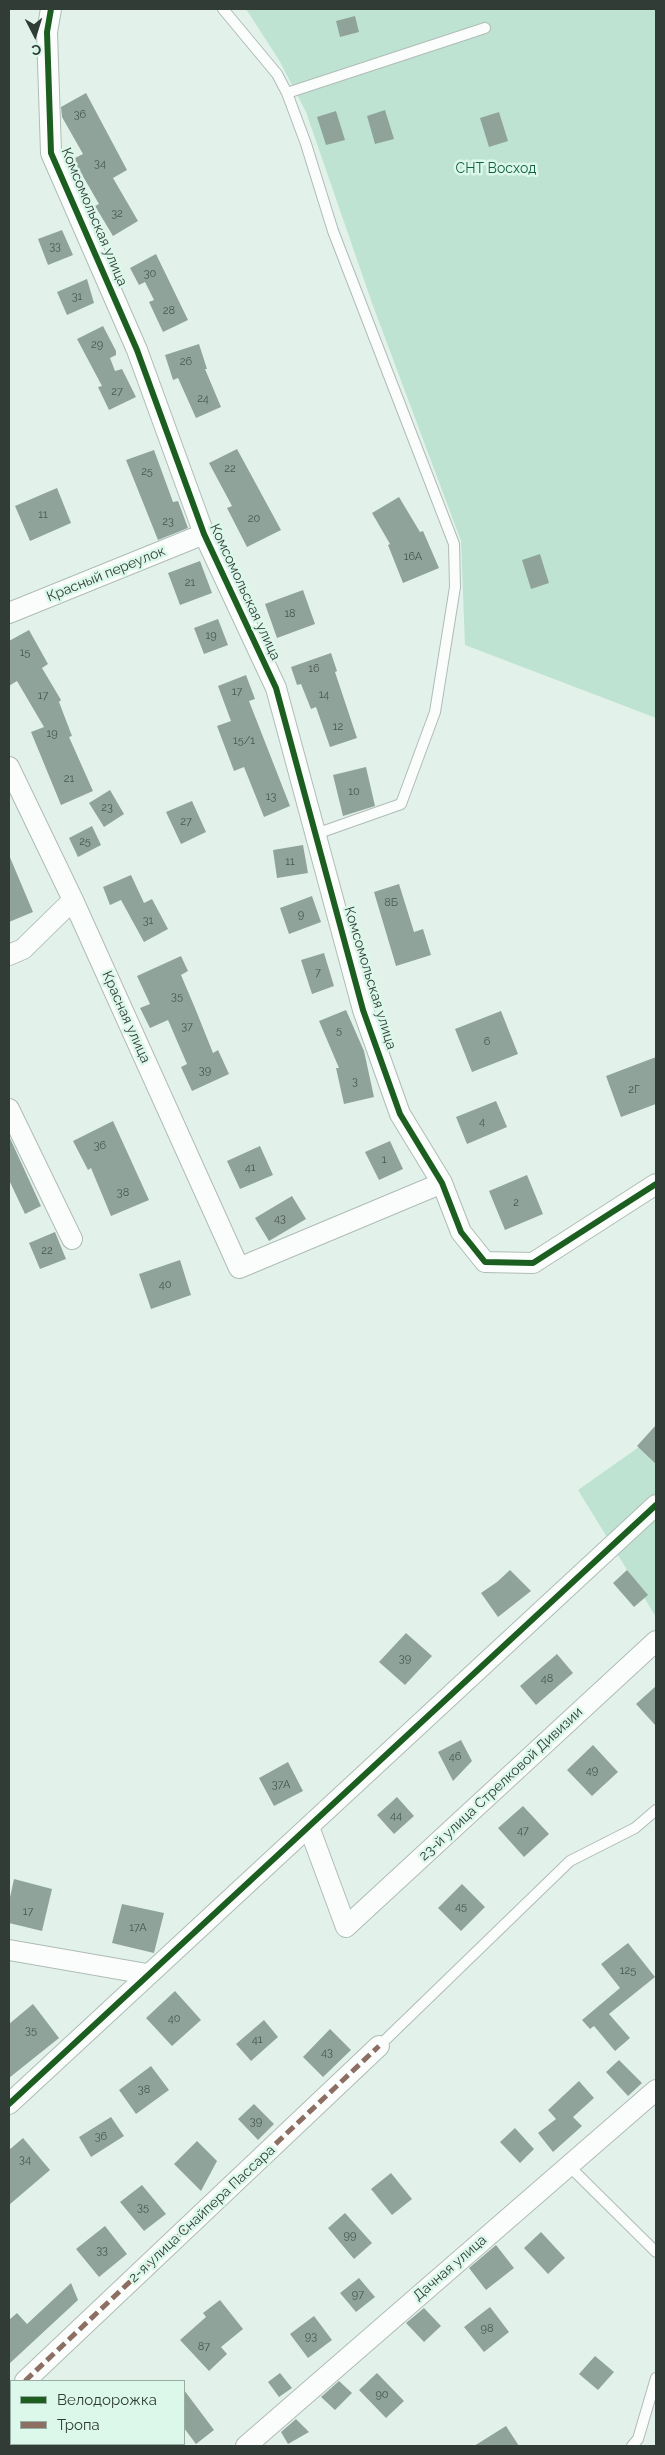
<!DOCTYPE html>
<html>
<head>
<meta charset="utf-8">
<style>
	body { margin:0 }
	#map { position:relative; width:665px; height:2455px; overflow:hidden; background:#e2f2ea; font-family:Raleway,sans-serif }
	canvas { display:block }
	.frame { position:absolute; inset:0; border:10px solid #313c37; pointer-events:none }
	.legend { position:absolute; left:10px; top:2380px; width:175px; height:65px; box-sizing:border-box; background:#dcf8eb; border:1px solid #98ada3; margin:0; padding:6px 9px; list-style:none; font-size:15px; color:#313c37 }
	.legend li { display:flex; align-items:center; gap:10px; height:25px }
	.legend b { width:25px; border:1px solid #98ada3 }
	.north { position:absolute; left:10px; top:10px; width:50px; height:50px; -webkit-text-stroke:4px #dcf8eb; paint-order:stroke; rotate:175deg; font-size:14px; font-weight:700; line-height:20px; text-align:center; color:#313c37 }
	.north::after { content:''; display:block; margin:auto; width:18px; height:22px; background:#313c37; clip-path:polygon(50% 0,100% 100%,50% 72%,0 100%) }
</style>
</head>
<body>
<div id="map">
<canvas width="665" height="2455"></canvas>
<div class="frame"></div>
<ul class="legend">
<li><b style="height:6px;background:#1b5e20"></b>Велодорожка</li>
<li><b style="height:6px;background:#8d6e63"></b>Тропа</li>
</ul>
<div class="north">С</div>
</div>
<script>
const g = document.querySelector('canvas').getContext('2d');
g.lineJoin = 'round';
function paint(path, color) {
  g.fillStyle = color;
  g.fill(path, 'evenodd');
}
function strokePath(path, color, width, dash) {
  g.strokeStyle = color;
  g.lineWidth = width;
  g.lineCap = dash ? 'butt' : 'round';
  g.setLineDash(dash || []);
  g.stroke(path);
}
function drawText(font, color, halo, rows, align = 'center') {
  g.font = font + ' Raleway,sans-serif';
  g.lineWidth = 5;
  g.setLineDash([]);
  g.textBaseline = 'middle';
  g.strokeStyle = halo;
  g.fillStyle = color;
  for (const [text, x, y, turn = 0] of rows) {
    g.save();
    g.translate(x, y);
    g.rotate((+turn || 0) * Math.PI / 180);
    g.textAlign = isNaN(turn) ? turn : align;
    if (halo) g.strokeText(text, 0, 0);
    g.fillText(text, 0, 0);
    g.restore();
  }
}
const green = new Path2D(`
	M246,9H656V718L465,645L461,541L372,303L306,112L279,60Z
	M656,1435V1617L578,1490Z`);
const building = new Path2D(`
	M355,16L359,32L340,37L336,21Z
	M86,93L127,170L113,178L138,221L113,236L95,206L99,204L73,159L83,154L62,117L61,107Z
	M385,110L394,139L375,144L367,116Z
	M336,111L345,140L326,145L317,117Z
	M499,112L508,141L489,147L480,118Z
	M62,230L73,255L48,265L38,239Z
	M156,254L188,320L163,332L149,302L154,300L145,282L139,285L130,268Z
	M87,279L94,303L67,315L57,292Z
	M103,326L116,351V355L110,358L115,371L122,369L136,397L109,410L98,387L102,386L77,339Z
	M199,344L207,369H205L221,407L196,418L178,378L173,380L165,355Z
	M237,449L281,530L247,547L227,508L232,506L209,463Z
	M154,450L173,502L178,501L188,528L158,540L126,460Z
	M57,488L71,523L30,541L15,506Z
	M399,497L420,532L423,531L439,568L403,583L388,545L390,544L372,513Z
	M540,554L549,583L531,589L522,560Z
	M200,561L212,593L180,605L168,573Z
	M303,590L315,624L277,638L265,604Z
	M218,619L228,645L204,654L194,628Z
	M29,630L48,664L42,668L61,700L59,702L72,736L69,737L93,791L61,805L31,732L44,727L17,681L9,686V641Z
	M331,653L337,671L335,672L357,738L330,747L316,707L311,709L301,684L297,685L291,667Z
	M246,675L255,699L249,701L290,806L264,817L244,767L234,771L217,726L231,721L218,686Z
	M366,767L375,806L343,816L333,775Z
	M110,790L124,814L104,827L89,803Z
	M192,801L206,832L181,844L166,812Z
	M92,826L101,845L78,857L69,838Z
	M303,845L308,873L277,878L273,850Z
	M9,855L33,912L9,922Z
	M131,875L144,903L152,899L168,929L144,942L121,900L110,905L103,887Z
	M399,884L414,932L423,929L431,955L396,966L374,892Z
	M312,896L321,922L289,934L280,908Z
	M324,953L334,986L312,994L301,960Z
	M181,956L188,971L181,975L195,1008L213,1053L218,1050L229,1074L192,1091L181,1067L187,1064L168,1020L150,1028L140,1008L150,1004L137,976Z
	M346,1010L364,1051L374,1097L344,1104L336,1068H339L319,1021Z
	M501,1011L518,1054L472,1072L455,1029Z
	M656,1057V1104L621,1117L606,1076Z
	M496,1101L507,1127L467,1144L456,1117Z
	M113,1121L149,1200L111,1216L91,1168L88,1170L73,1141Z
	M9,1136L41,1206L25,1214L9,1180Z
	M390,1141L403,1169L379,1180L365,1152Z
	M260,1146L273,1175L240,1189L227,1161Z
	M527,1175L543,1214L505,1230L489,1191Z
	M292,1196L306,1219L269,1241L255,1218Z
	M55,1232L66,1259L40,1269L29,1243Z
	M180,1260L191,1295L151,1309L139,1274Z
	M656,1425V1464L637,1446Z
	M510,1570L531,1591L498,1617L481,1593L497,1582Z
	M627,1570L648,1595L634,1607L613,1583Z
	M406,1633L432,1656L405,1685L379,1662Z
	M557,1654L573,1673L536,1705L520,1686Z
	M656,1686V1726L636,1704Z
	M461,1740L472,1761L453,1781L438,1752Z
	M593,1745L618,1772L592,1796L567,1770Z
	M288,1762L303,1791L274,1806L259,1778Z
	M397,1797L414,1816L394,1834L377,1815Z
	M523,1806L549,1834L524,1857L498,1828Z
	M14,1879L52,1889L42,1931L9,1923V1902Z
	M462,1884L485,1907L461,1931L438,1908Z
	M122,1904L164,1913L154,1953L112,1943Z
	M628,1943L655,1977L609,2014L630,2038L615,2051L594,2026L590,2029L582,2020L620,1988L601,1964Z
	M175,1991L201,2020L172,2046L146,2018Z
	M33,2004L59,2038L9,2078V2024Z
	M264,2020L278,2037L251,2061L236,2044Z
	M330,2029L351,2050L323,2077L303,2057Z
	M619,2060L642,2083L628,2096L606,2072Z
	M151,2066L169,2090L136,2114L119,2090Z
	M579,2081L594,2098L573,2117L582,2126L553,2152L538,2133L556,2119L548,2110Z
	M254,2104L274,2124L258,2140L238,2119Z
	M111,2117L124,2136L91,2157L79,2137Z
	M515,2128L534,2149L520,2163L500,2142Z
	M23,2138L50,2170L9,2205V2150Z
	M197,2141L217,2161L201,2191L174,2164Z
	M391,2173L412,2199L392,2215L371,2189Z
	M142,2185L166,2214L144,2231L120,2202Z
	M345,2213L372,2243L354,2259L328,2228Z
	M105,2226L127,2254L99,2277L76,2249Z
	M541,2232L565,2258L548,2274L524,2248Z
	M496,2245L514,2268L486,2290L469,2268Z
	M359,2278L375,2297L356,2312L340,2293Z
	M71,2283L78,2300L9,2364V2320L17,2313L27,2324Z
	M220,2300L243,2329L221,2347L227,2354L209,2371L180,2340L206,2317L203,2313Z
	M490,2307L509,2332L484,2352L464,2327Z
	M424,2308L441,2326L424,2342L406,2323Z
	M314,2316L332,2340L308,2358L290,2334Z
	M595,2356L614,2372L598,2390L579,2374Z
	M280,2373L292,2388L279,2397L268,2382Z
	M377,2373L404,2401L386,2418L359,2390Z
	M339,2381L352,2393L335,2410L321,2397Z
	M184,2390L214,2430L196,2444L184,2428Z
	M296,2419L309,2432L288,2444L281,2432Z
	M506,2426L519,2446H474Z`);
const service = new Path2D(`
	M223,9L277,74L287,93L306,144L333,231L454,544L455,587L435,712L401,804L316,834
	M287,93L485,28
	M379,2046L570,1861L635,1828L656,1810
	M569,2166L656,2252
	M632,2446L638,2439L656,2378`);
const minor = new Path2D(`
	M51,9L47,32L51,153L137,350L204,534L276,688L363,1010L400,1114L442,1183L461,1232L485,1262L533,1263L656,1184
	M9,613L204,534
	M9,767L73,900L239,1268L442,1183
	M9,955L23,949L73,900
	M9,1109L72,1239
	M309,1827L346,1927L656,1641
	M9,1950L147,1974
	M9,2104L656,1505
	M25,2381L379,2046
	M9,2397L11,2395
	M246,2446L656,2090`);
const quiet = new Path2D(`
	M25,2381L379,2046
	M9,2397L11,2395`);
const cycleway = new Path2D(`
	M51,9L47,32L51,153L137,350L204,534L276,688L363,1010L400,1114L442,1183L461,1232L485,1262L533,1263L656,1184
	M9,2104L656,1505`);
const numberNames = [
	["36",80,115],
	["34",100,164],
	["32",117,214],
	["33",55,247],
	["30",150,274],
	["31",77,297],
	["28",169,311],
	["29",97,345],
	["26",186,362],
	["27",117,392],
	["24",203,399],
	["22",230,469],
	["25",147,472],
	["11",43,515],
	["20",254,519],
	["23",168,522],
	["16А",413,557],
	["21",190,583],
	["18",290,614],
	["19",211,636],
	["15",25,653],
	["16",314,669],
	["17",237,692],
	["14",324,695],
	["17",43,696],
	["12",338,727],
	["19",52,734],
	["15/1",244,741],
	["21",69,779],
	["10",354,792],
	["13",271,797],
	["23",107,808],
	["27",186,822],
	["25",85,842],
	["11",290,862],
	["8Б",391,903],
	["9",301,915],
	["31",148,921],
	["7",318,973],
	["35",177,997],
	["37",187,1027],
	["5",339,1031],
	["6",487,1042],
	["39",205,1071],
	["3",355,1082],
	["2Г",634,1090],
	["4",482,1122],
	["36",100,1146],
	["1",384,1160],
	["41",250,1168],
	["38",123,1193],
	["2",516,1203],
	["43",280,1219],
	["22",47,1251],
	["40",165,1285],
	["39",405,1659],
	["48",547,1679],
	["46",455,1757],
	["49",592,1771],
	["37А",281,1785],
	["44",396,1816],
	["47",523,1831],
	["45",461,1907],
	["17",28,1912],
	["17А",138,1928],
	["125",628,1971],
	["40",174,2019],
	["35",31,2031],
	["41",257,2040],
	["43",327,2053],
	["38",144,2090],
	["39",256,2122],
	["36",101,2137],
	["34",25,2160],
	["35",143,2208],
	["99",350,2236],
	["33",102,2251],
	["97",358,2295],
	["98",487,2329],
	["93",311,2337],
	["87",204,2347],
	["90",382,2395]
];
const parkNames = [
	["СНТ Восход",496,169]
];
const streetNames = [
	["Комсомольская улица",94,217,67],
	["Красный переулок",106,574,-22],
	["Комсомольская улица",245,592,65],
	["Комсомольская улица",370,978,73],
	["Красная улица",126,1017,66],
	["23-й улица Стрелковой Дивизии",501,1784,-43],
	["2-я улица Снайпера Пассара",202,2214,-43],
	["Дачная улица",450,2268,-41]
];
paint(green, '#bfe3d3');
paint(building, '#90a39b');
strokePath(service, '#afbcb6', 12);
strokePath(minor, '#afbcb6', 22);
strokePath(service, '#fbfdfc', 10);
strokePath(minor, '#fbfdfc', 20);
strokePath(quiet, '#8d6e63', 5, [10, 5]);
strokePath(cycleway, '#1b5e20', 6);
drawText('11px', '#495650', null, numberNames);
drawText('14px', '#125f46', '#dcf8eb', parkNames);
drawText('14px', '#313c37', '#dcf8eb', streetNames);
</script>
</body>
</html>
